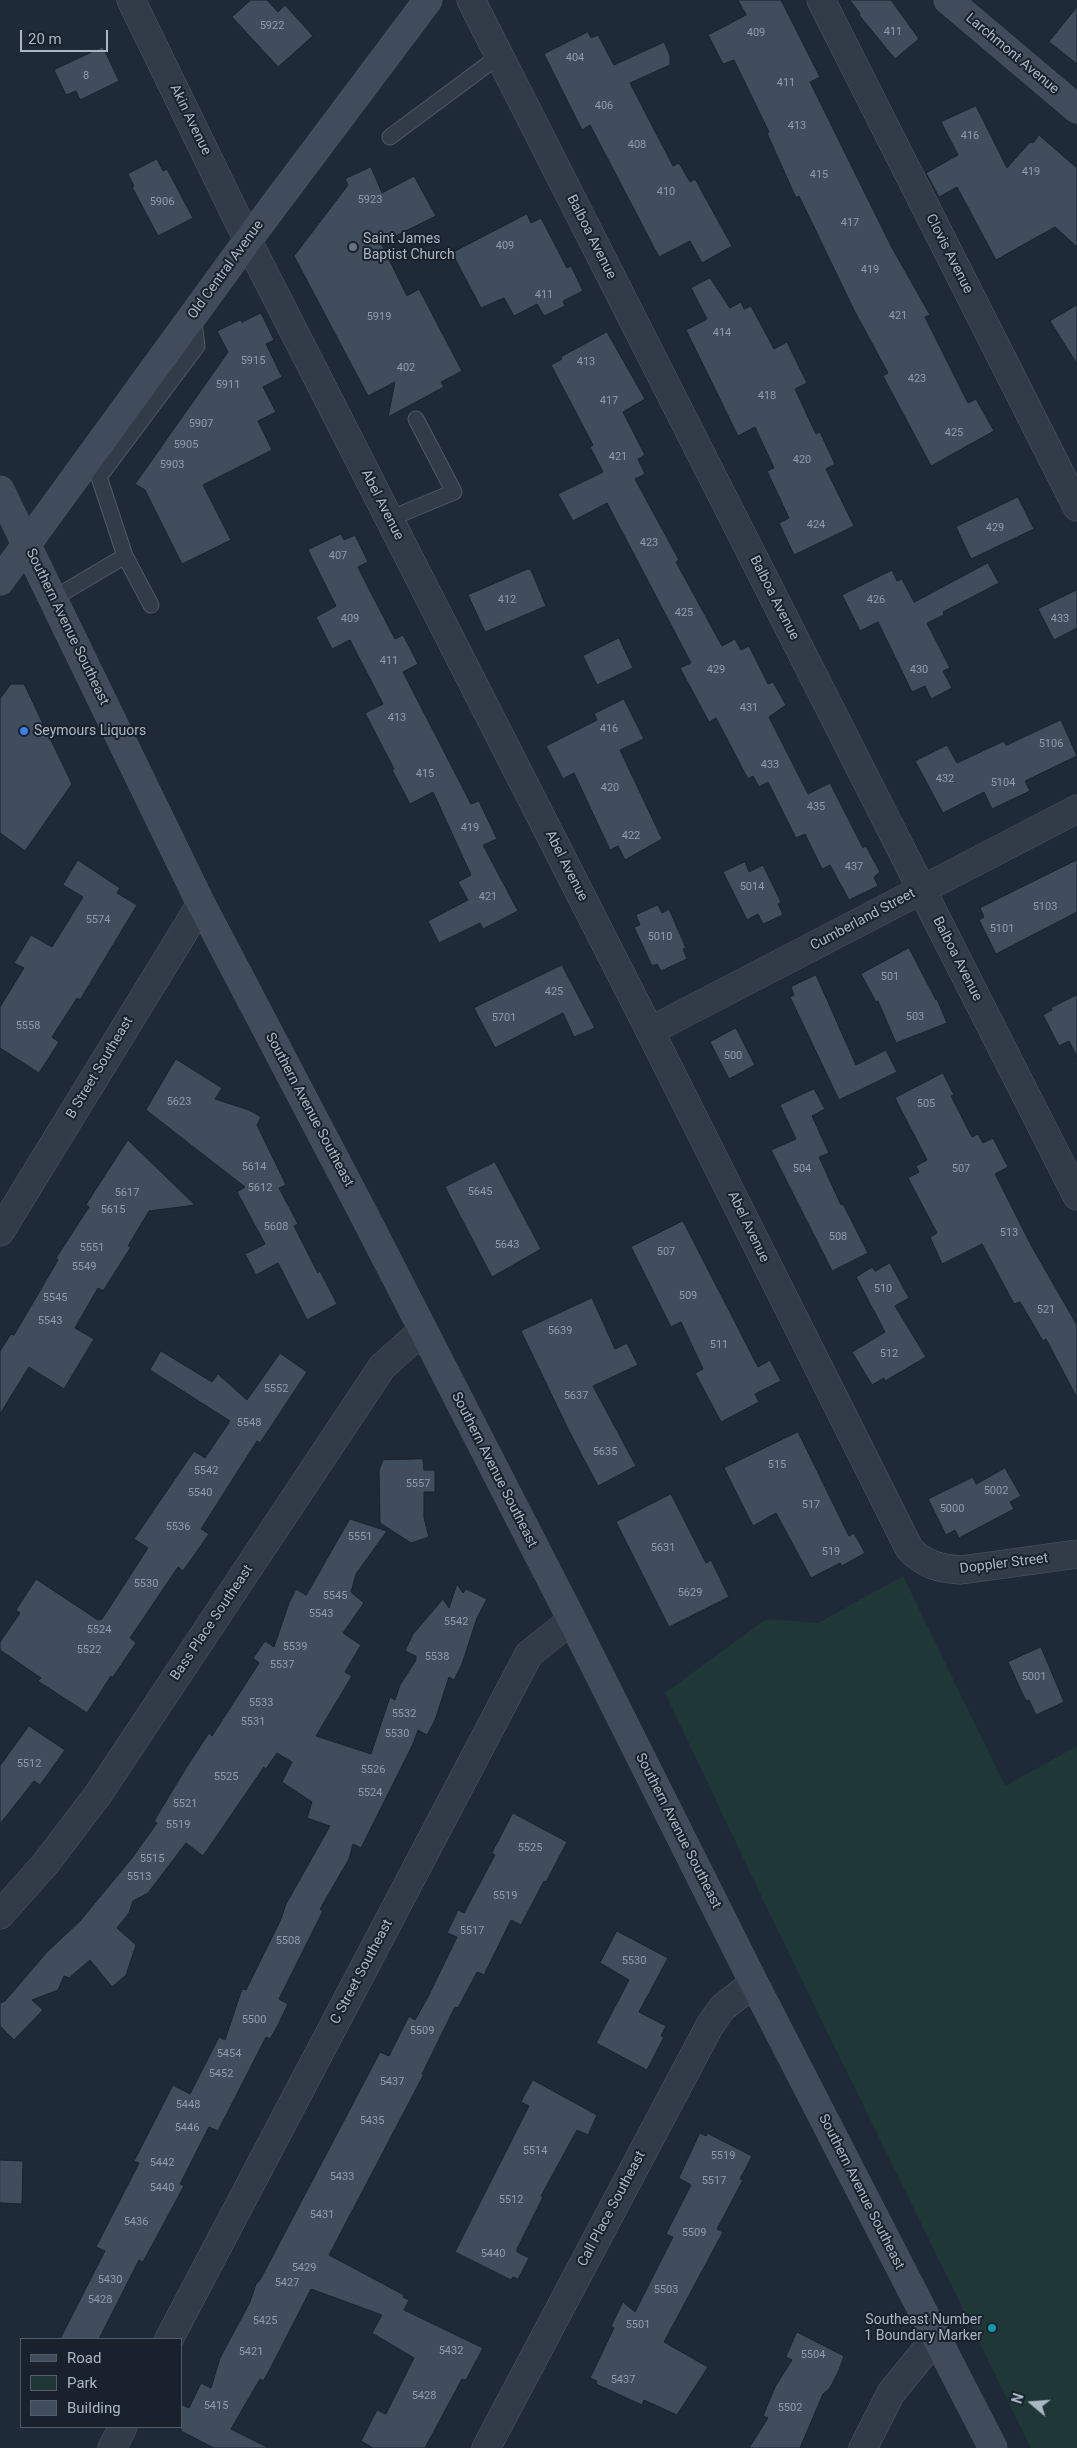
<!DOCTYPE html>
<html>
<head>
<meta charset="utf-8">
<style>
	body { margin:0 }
	#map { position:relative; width:1077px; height:2448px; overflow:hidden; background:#1e2a37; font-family:Roboto,sans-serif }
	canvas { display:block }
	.legend { position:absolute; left:20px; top:2338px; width:162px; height:90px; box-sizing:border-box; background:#18212c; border:1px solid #535d69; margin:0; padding:6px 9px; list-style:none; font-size:15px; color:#acb7c5 }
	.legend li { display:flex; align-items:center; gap:10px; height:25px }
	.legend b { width:25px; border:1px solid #535d69 }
	.north { position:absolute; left:1007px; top:2378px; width:50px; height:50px; -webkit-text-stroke:4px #18212c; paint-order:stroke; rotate:288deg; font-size:14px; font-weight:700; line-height:20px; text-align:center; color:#acb7c5 }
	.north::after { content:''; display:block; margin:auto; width:18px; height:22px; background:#acb7c5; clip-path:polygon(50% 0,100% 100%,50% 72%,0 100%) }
	.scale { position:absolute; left:20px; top:30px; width:88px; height:22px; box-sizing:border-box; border:2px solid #acb7c5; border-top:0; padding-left:6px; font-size:15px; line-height:18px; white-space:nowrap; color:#acb7c5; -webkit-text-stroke:4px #18212c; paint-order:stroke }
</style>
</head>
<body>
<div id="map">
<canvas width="1077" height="2448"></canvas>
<ul class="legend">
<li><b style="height:6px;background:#404b5b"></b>Road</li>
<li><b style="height:14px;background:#203738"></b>Park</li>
<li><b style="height:14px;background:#3f4d5d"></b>Building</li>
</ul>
<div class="north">N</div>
<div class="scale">20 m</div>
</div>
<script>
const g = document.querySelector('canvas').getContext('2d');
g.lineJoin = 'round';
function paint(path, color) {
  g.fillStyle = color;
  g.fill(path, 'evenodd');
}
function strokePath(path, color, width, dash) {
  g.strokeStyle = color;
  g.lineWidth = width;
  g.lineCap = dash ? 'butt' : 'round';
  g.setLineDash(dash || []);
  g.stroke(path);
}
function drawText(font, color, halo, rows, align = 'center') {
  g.font = font + ' Roboto,sans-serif';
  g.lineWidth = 4;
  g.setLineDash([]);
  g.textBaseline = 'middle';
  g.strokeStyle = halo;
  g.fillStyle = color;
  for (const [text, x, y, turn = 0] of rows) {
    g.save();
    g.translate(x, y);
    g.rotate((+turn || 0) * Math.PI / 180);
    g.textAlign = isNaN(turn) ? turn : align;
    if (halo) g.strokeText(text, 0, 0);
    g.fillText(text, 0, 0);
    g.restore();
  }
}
const green = new Path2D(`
	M903,1576L1005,1786L1077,1746V2448H1031L775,1925L665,1693L766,1619L818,1623Z`);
const building = new Path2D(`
	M251,0H267L278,12L285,5L313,36L278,67L232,17Z
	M738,0H781L820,77L810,82L891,246L930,315L925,317L968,403L976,399L994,431L931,466L883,376L888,373L854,310L799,196L796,198L767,133L769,132L734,60L723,64L708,35L746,15Z
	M850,0H891L919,39L895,59L859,15L860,14Z
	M1077,7V64L1049,42Z
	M588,32L591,38L598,35L614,65L664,42L670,55V65L630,83L673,166L679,163L690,182L695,179L732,246L702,263L690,241L659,257L590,125L582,130L544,54Z
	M103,47L119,81L80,100L76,91L66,95L54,70Z
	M976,106L1007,168L1030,142L1033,143L1039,135L1077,168V247L1055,227L996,260L957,187L939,197L926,173L958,155L941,122Z
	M157,159L163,171L167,169L193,218L158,236L132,187L134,186L128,174Z
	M371,167L382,193L414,176L436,216L381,243L407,296L419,289L462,371L441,382L444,387L388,417L395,382L368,396L294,256L348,185L345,179Z
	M527,214L531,223L541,218L567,268L571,266L583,291L563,301L565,306L544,316L537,304L514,316L504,298L481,308L452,253Z
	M710,278L730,308L741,302L744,309L751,306L774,349L787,342L807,383L795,389L816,434L820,432L835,464L826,469L854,526L794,555L779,523L789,518L767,471L774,468L755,427L738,436L686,330L707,319L691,288Z
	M1077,305V364L1050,321Z
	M261,313L274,340L266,344L282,377L263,387L276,412L258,421L272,450L203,485L231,540L182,564L145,490L135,484L228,352L217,331L240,320L242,322Z
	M607,332L645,399L623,412L645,455L638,459L645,474L635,479L679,560L676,562L722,646L735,639L741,650L749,646L768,684L773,682L786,705L769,717L808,794L830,783L863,848L866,846L880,872L874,877L878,886L849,900L830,865L822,869L805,834L796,838L768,782L759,787L753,776L748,779L716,718L709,722L680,668L691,663L607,503L573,521L558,494L603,472L590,447L593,445L551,365L562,359L561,357Z
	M1018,497L1034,529L971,559L956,527Z
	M341,534L344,540L355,535L368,562L358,567L370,591L395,639L403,635L418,664L403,672L471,804L479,801L497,839L483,845L518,911L483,929L480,923L439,943L428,921L468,900L458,882L471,875L433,792L410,804L392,770L394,769L365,713L383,704L350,640L332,649L316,617L336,606L308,550Z
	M988,563L999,583L943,612L944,615L927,623L950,668L943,671L952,688L931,699L925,686L912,692L878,622L860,631L842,595L892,570L897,581L902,579L914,602Z
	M528,569L531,570L546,606L485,632L468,595Z
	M1077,590V628L1054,640L1038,609Z
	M619,638L633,668L597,685L583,656Z
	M11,684H24L72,784L25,851L0,833V699Z
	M624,699L644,739L620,750L662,839L625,860L618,846L610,850L574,773L563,779L546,746L597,720L594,714Z
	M1061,720L1077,756L1025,781L1030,791L992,809L984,792L943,813L915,761L947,745L957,763L1004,741L1006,745Z
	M78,860L120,888L117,893L137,905L80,1000L77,998L52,1037L59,1042L39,1073L0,1048V1007L24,968L14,963L31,935L52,947L83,897L63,885Z
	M1077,860V912L996,954L979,920L984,917L980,908Z
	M745,862L749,872L763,865L781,902L778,904L783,915L763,924L758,914L747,920L723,872Z
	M658,905L662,913L669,909L686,948L683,949L687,959L661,971L657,964L652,966L634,927L640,925L636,915Z
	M909,948L936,1000L937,999L947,1023L896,1043L878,1001L876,1002L861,974Z
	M562,965L595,1028L574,1037L563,1013L495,1048L474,1008Z
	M816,975L856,1065L886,1050L897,1072L839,1100L790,997L794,995L791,987Z
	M1077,995V1057L1069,1041L1059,1046L1043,1015L1052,1010L1051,1008Z
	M736,1028L755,1065L729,1079L710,1042Z
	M176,1059L222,1088L215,1099L249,1110L261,1117L257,1125L286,1185L279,1188L298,1224L294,1226L318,1273L320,1271L337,1304L307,1320L278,1263L256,1275L245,1254L265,1244L237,1192L245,1187L146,1110Z
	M943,1073L954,1095L951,1096L972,1137L978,1134L983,1143L993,1138L1008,1167L995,1174L1032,1247L1077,1325V1398L1046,1339L1043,1341L1020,1302L1014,1304L982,1244L942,1264L930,1237L937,1233L908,1178L919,1172L916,1166L927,1160L895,1098Z
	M814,1089L825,1109L812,1116L829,1153L819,1157L841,1205L843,1204L868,1253L832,1271L771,1150L796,1139L780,1105Z
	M128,1140L195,1205L149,1211L128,1246L131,1247L103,1291L98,1288L75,1328L94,1339L64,1389L29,1367L0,1414V1351L11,1334L14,1335L58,1260L56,1258L89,1207L86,1205Z
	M495,1162L541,1249L492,1277L445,1187Z
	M683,1221L758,1367L770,1360L781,1381L755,1394L759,1402L721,1422L695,1373L703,1369L681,1322L671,1327L631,1247Z
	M890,1263L909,1298L895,1306L926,1357L885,1381L884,1378L872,1385L852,1352L885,1332L856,1277L872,1267L875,1271Z
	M592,1298L615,1349L627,1343L638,1365L593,1386L636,1466L598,1486L568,1429L521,1331Z
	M161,1351L212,1382L218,1374L247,1400L280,1353L307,1372L260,1443L257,1441L201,1529L209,1534L183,1571L178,1567L130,1638L136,1643L113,1677L111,1676L87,1713L38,1681L41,1678L0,1650V1642L20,1613L16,1610L36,1579L98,1620L102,1619L148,1548L134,1539L194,1451L205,1458L230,1421L150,1370Z
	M798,1432L849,1536L854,1533L865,1553L842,1566L840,1563L811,1578L776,1513L753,1526L724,1468Z
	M423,1459L424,1470H435V1492H424V1518L429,1537L411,1543L380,1523L379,1470L383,1460Z
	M1005,1468L1021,1496L1010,1502L1014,1509L959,1538L955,1530L946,1535L928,1499L973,1477L976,1484Z
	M671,1494L706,1563L711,1560L729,1597L669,1627L616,1522Z
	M350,1519L387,1531L356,1574L351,1592L364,1603L343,1633L361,1645L345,1672L352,1676L316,1736L371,1754L390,1697L395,1700L400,1685L416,1660V1656L405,1651L413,1634L443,1599L449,1608L457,1584L463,1593L466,1589L487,1599L477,1618L462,1664L454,1680L449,1677L435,1720L427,1735L418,1730L413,1744L361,1848L353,1844L349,1859L320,1909L323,1911L279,1999L288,2004L279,2023L270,2039L266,2037L218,2131L209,2127L180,2184L184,2186L143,2262L139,2260L99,2339H60L105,2251L96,2247L139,2163L134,2161L173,2085L190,2094L219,2037L225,2040L242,1989L246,1990L281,1919L286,1904L330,1826L307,1818L312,1802L282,1782L292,1762L277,1753L266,1769L264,1767L203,1856L186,1843L148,1893L133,1901L129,1913L117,1928L136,1945L126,1975L112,1987L90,1960L69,1978L64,1976L58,1990L32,2000L43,2010L14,2040L0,2026V2003L5,2001L47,1952L80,1921L132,1858L157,1823L154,1821L186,1768L209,1733L212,1736L259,1663L253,1658L265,1641L274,1647L289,1603L296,1589L306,1595Z
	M1041,1647L1064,1702L1036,1715L1029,1700L1026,1701L1008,1662Z
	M29,1726L65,1750L40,1785L34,1781L0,1824V1766Z
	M513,1813L567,1842L546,1882L544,1881L521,1925L511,1920L484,1975L477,1972L458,2008L455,2007L422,2074H424L329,2255L404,2295L403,2297L409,2300L404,2310L483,2348L466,2380L462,2379L425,2448H373L361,2441L377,2410L386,2414L414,2358L372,2333L382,2315L311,2289L269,2371L263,2381L260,2379L231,2429L269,2448H214L181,2431V2404L189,2408L201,2383L211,2388L220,2358L250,2302L256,2284L260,2280L380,2052L389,2056L409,2016L415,2020L429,1995L457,1937L447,1933L458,1910L464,1913L495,1855L492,1853Z
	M617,1931L668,1958L639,2012L666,2026L661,2036L664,2037L647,2070L596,2043L629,1980L600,1963Z
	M533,2080L597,2115L588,2135L577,2130L541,2196L543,2197L517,2249V2252L529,2258L518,2279L513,2277L511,2280L455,2252L529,2106L521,2102Z
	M700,2133L706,2136L707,2133L752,2156L740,2179L743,2180L717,2229L723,2232L664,2342L708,2367L677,2415L644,2400L642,2405L596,2384L597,2381L590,2378L614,2328L611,2326L623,2302L635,2312L673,2237L666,2234L691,2185L679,2178Z
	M0,2160L23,2161L22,2204L0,2203Z
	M797,2332L844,2356L839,2370L830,2388L823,2394L800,2448H749L768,2418L763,2416L775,2387L792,2360L786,2357Z`);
const lane = new Path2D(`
	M390,137L499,56
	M389,519L454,492L416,419
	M54,598L125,556
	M151,605L125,556L99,477L197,346L193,316`);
const street = new Path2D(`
	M131,0L256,257L650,1031L909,1548C923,1564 940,1569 961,1570L1077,1554
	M471,0L1077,1196
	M821,0L1077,507
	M650,1031L1077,809
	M0,1232L201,904
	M0,1915L46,1863L97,1796L382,1367L422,1331
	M169,2339L529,1654L572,1620
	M112,2448L123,2427
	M486,2448L709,2027L722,2008L754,1983
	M863,2448L891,2393L935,2339`);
const secondary = new Path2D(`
	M948,0L1077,109
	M0,490L201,904L361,1209L572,1620L754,1983L993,2448
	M0,581L248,240L428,0`);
const markers = [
	[353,247,5,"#6b7280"],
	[24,731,5,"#3f7fe0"],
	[992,2328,5,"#0f9aa8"]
];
const numberNames = [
	["5922",272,26],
	["411",893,32],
	["409",756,33],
	["404",575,58],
	["8",86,76],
	["411",786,83],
	["406",604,106],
	["413",797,126],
	["416",970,136],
	["408",637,145],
	["419",1031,172],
	["415",819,175],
	["410",666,192],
	["5923",370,200],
	["5906",162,202],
	["417",850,223],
	["409",505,246],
	["419",870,270],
	["411",544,295],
	["421",898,316],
	["5919",379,317],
	["414",722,333],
	["5915",253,361],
	["413",586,362],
	["402",406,368],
	["423",917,379],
	["5911",228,385],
	["418",767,396],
	["417",609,401],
	["5907",201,424],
	["425",954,433],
	["5905",186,445],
	["421",618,457],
	["420",802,460],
	["5903",172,465],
	["424",816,525],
	["429",995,528],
	["423",649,543],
	["407",338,556],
	["412",507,600],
	["426",876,600],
	["425",684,613],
	["409",350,619],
	["433",1060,619],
	["411",389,661],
	["429",716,670],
	["430",919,670],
	["431",749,708],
	["413",397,718],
	["416",609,729],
	["5106",1051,744],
	["433",770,765],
	["415",425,774],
	["432",945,779],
	["5104",1003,783],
	["420",610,788],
	["435",816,807],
	["419",470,828],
	["422",631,836],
	["437",854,867],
	["5014",752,887],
	["421",488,897],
	["5103",1045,907],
	["5574",98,920],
	["5101",1002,929],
	["5010",660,937],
	["501",890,977],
	["425",554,992],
	["503",915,1017],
	["5701",504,1018],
	["5558",28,1026],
	["500",733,1056],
	["5623",179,1102],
	["505",926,1104],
	["5614",254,1167],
	["504",802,1169],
	["507",961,1169],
	["5612",260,1188],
	["5645",480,1192],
	["5617",127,1193],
	["5615",113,1210],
	["5608",276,1227],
	["513",1009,1233],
	["508",838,1237],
	["5643",507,1245],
	["5551",92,1248],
	["507",666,1252],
	["5549",84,1267],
	["510",883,1289],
	["509",688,1296],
	["5545",55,1298],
	["521",1046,1310],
	["5543",50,1321],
	["5639",560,1331],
	["511",719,1345],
	["512",889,1354],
	["5552",276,1389],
	["5637",576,1396],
	["5548",249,1423],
	["5635",605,1452],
	["515",777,1465],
	["5542",206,1471],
	["5557",418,1484],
	["5002",996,1491],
	["5540",200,1493],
	["517",811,1505],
	["5000",952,1509],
	["5536",178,1527],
	["5551",360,1537],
	["5631",663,1548],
	["519",831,1552],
	["5530",146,1584],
	["5629",690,1593],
	["5545",335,1596],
	["5543",321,1614],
	["5542",456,1622],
	["5524",99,1630],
	["5539",295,1647],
	["5522",89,1650],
	["5538",437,1657],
	["5537",282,1665],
	["5001",1034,1677],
	["5533",261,1703],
	["5532",404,1714],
	["5531",253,1722],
	["5530",397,1734],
	["5512",29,1764],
	["5526",373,1770],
	["5525",226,1777],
	["5524",370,1793],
	["5521",185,1804],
	["5519",178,1825],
	["5525",530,1848],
	["5515",152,1859],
	["5513",139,1877],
	["5519",505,1896],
	["5517",472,1931],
	["5508",288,1941],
	["5530",634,1961],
	["5500",254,2020],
	["5509",422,2031],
	["5454",229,2054],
	["5452",221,2074],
	["5437",392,2082],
	["5448",188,2105],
	["5435",372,2121],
	["5446",187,2128],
	["5514",535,2151],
	["5519",723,2156],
	["5442",162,2163],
	["5433",342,2177],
	["5517",714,2181],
	["5440",162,2188],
	["5512",511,2200],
	["5431",322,2215],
	["5436",136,2222],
	["5509",694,2233],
	["5440",493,2254],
	["5429",304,2268],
	["5430",110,2280],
	["5427",287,2283],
	["5503",666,2290],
	["5428",100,2300],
	["5425",265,2321],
	["5501",638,2325],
	["5432",451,2351],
	["5421",251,2352],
	["5504",813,2355],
	["5437",623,2380],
	["5428",424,2396],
	["5415",216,2406],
	["5502",790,2408]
];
const streetNames = [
	["Larchmont Avenue",1012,54,40],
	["Akin Avenue",190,120,64],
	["Balboa Avenue",591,237,63],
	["Clovis Avenue",949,254,63],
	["Old Central Avenue",226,270,-54],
	["Abel Avenue",382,505,63],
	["Balboa Avenue",774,598,63],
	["Southern Avenue Southeast",67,627,64],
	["Abel Avenue",566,866,63],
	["Cumberland Street",863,920,-28],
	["Balboa Avenue",957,959,63],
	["B Street Southeast",100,1068,-59],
	["Southern Avenue Southeast",309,1110,62],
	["Abel Avenue",748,1227,64],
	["Southern Avenue Southeast",494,1470,63],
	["Doppler Street",1004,1564,-7],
	["Bass Place Southeast",212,1623,-56],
	["Southern Avenue Southeast",678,1831,63],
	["C Street Southeast",362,1972,-62],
	["Southern Avenue Southeast",861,2192,63],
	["Call Place Southeast",612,2209,-62]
];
const poiNames = [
	["Saint James",363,239],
	["Baptist Church",363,255],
	["Seymours Liquors",34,731],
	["Southeast Number",982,2320,"right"],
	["1 Boundary Marker",982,2336,"right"]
];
paint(green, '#203738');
paint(building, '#3f4d5d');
strokePath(building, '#1a232e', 1);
strokePath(lane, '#4f5a66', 17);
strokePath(street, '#4f5a66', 29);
strokePath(secondary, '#4f5a66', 29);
strokePath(lane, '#323c48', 15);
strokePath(street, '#323c48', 28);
strokePath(secondary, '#404b5b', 28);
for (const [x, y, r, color] of markers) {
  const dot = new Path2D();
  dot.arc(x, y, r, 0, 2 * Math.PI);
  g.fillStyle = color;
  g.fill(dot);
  strokePath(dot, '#18212c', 2);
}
drawText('11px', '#919cab', null, numberNames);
drawText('14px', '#acb7c5', '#18212c', streetNames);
drawText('14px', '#acb7c5', '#18212c', poiNames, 'left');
</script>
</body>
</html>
